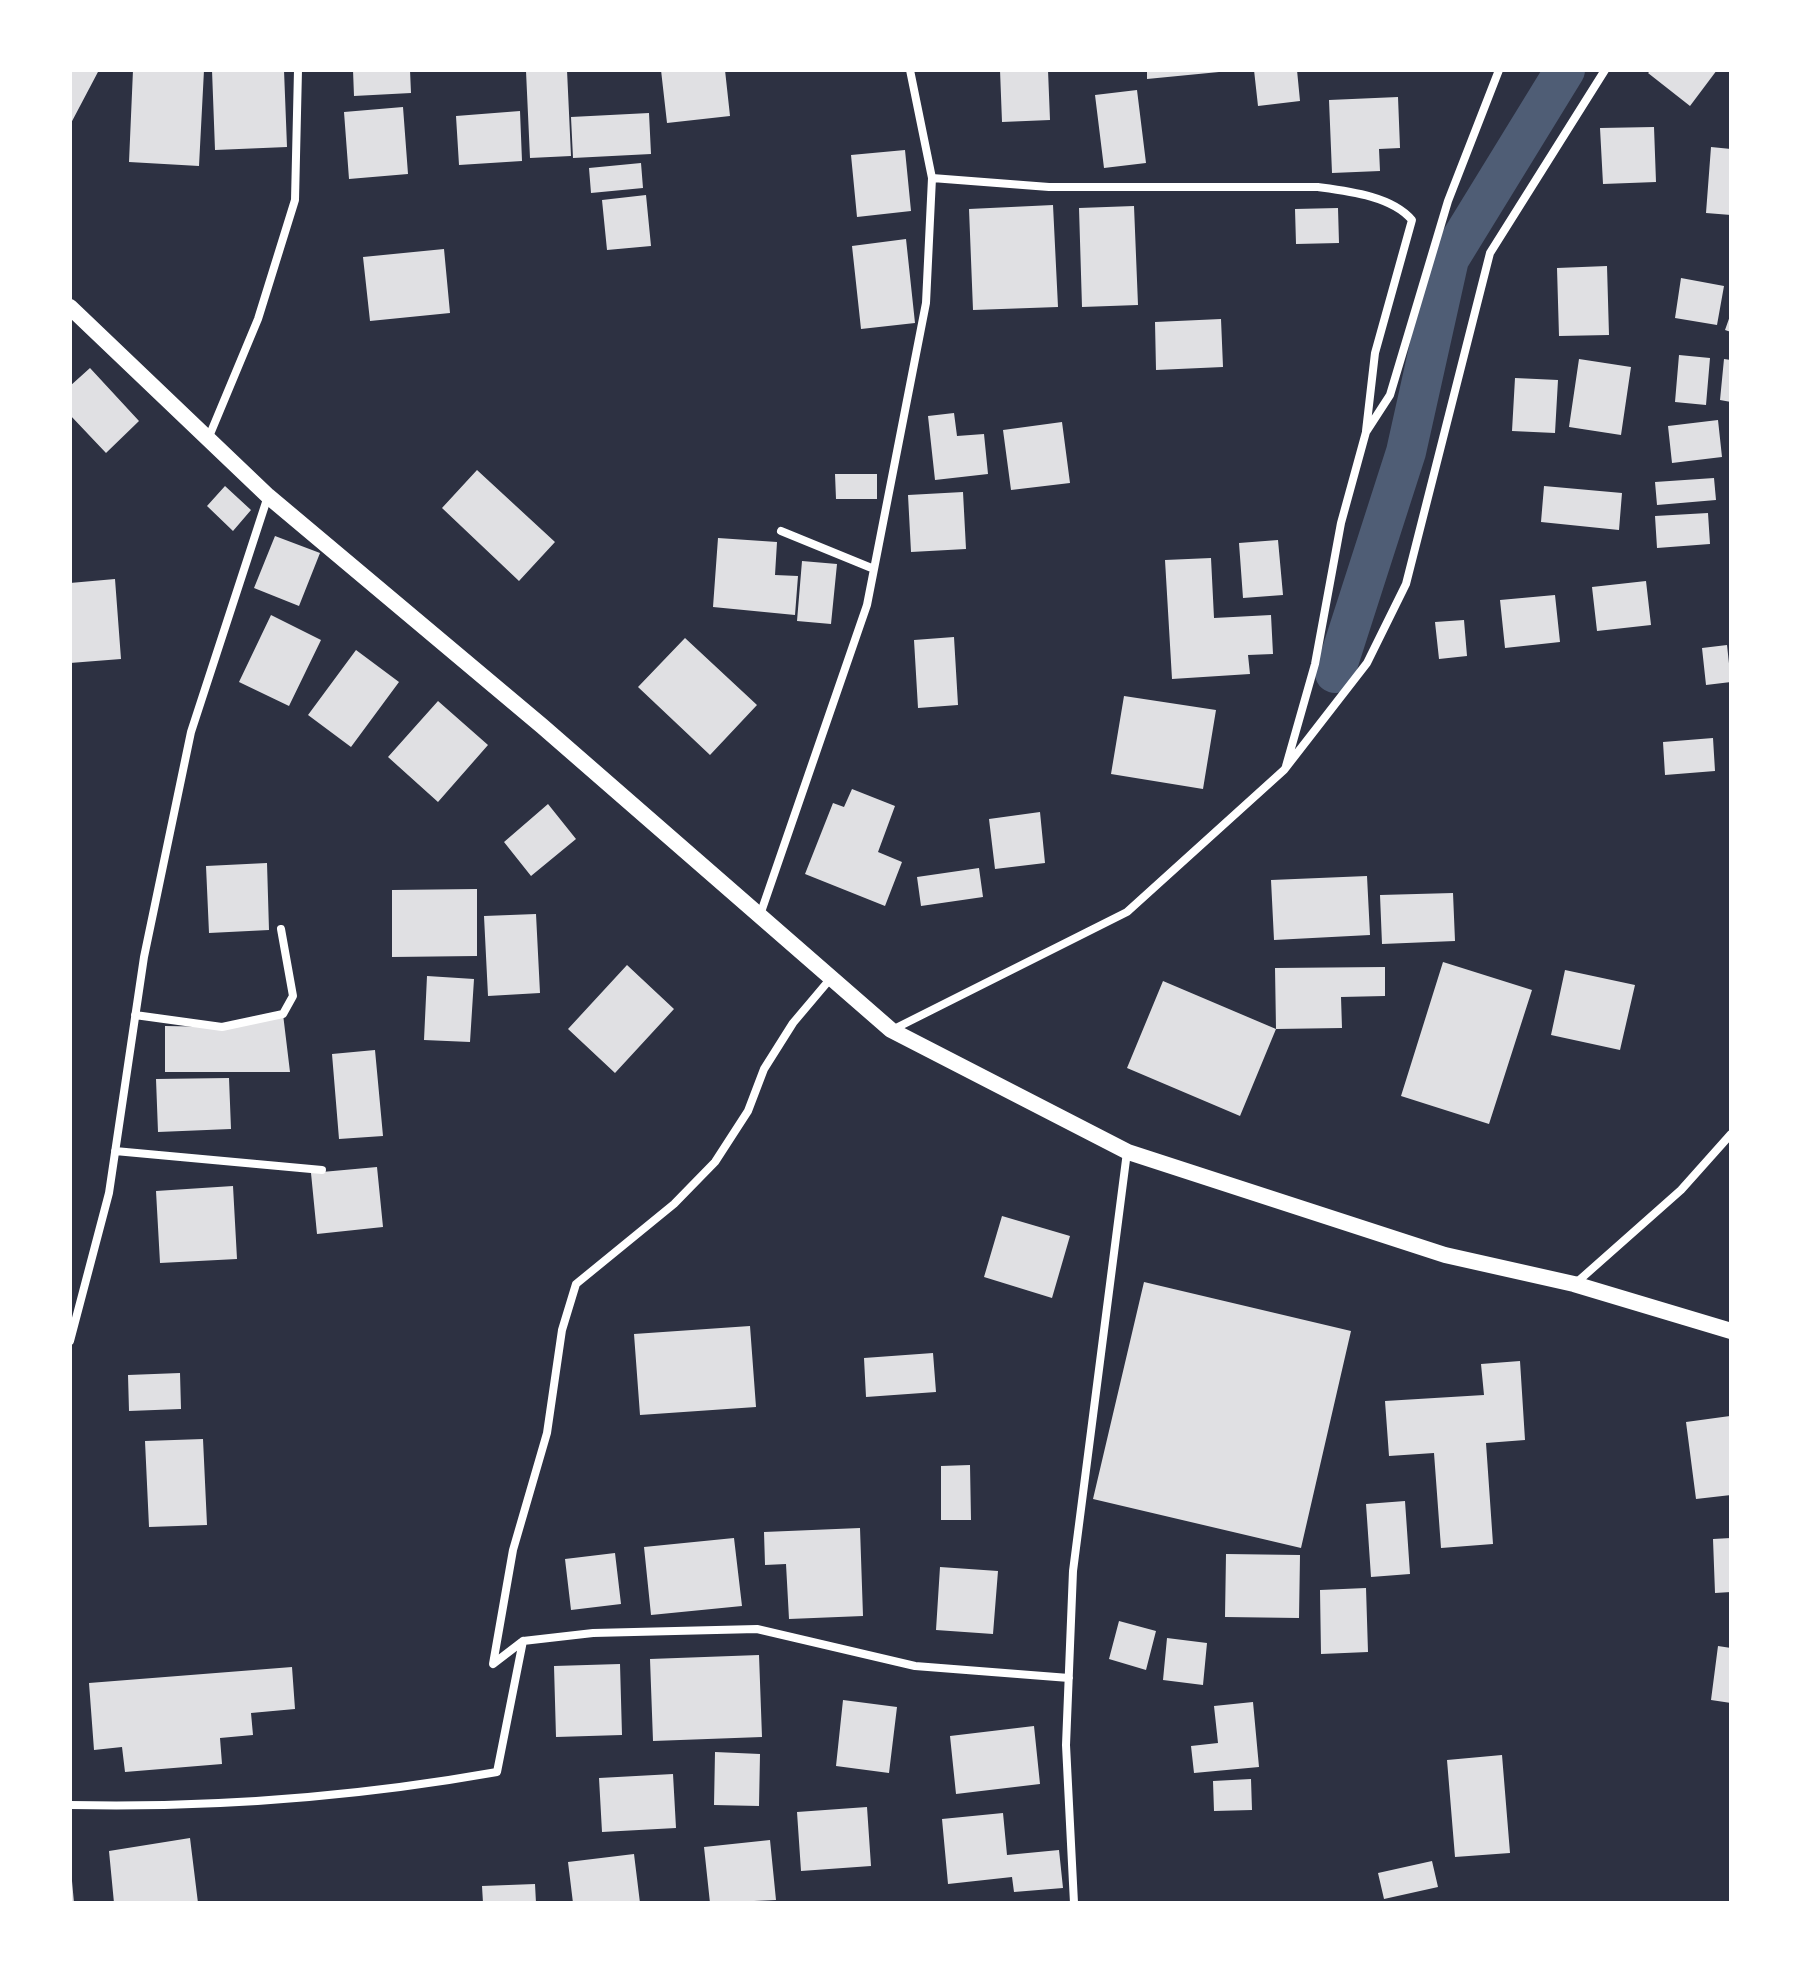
<!DOCTYPE html>
<html>
<head>
<meta charset="utf-8">
<style>
	body { margin:0 }
	#map { position:relative; width:1801px; height:1973px; overflow:hidden; background:#2d3142; font-family:Overpass,sans-serif }
	canvas { display:block }
	.frame { position:absolute; inset:0; border:72px solid #fff; pointer-events:none }
</style>
</head>
<body>
<div id="map">
<canvas width="1801" height="1973"></canvas>
<div class="frame"></div>
</div>
<script>
const g = document.querySelector('canvas').getContext('2d');
g.lineJoin = 'round';
function strokePath(path, color, width, dash) {
  g.strokeStyle = color;
  g.lineWidth = width;
  g.lineCap = dash ? 'butt' : 'round';
  g.setLineDash(dash || []);
  g.stroke(path);
}
function paint(path, color) {
  g.fillStyle = color;
  g.fill(path, 'evenodd');
}
const canal = new Path2D(`
	M1335,673L1406,452L1449,259L1565,70`);
const building = new Path2D(`
	M70,70H99L70,125Z
	M133,70H204L199,166L129,162Z
	M212,70H284L287,147L215,150Z
	M353,70H410L411,93L354,96Z
	M567,70L571,156L530,158L526,71Z
	M661,70H725L730,116L667,123Z
	M1000,70H1048L1050,120L1002,122Z
	M1147,70H1219V72L1147,79Z
	M1254,70H1297L1300,101L1258,106Z
	M1651,70H1717L1690,106L1648,73Z
	M1137,90L1146,163L1104,168L1095,95Z
	M1398,97L1400,148L1379,149L1380,171L1332,173L1329,100Z
	M403,107L408,174L349,179L344,112Z
	M520,111L522,161L459,165L456,116Z
	M649,113L651,154L573,158L571,117Z
	M1654,127L1656,182L1603,184L1600,128Z
	M1711,147L1731,149V215L1706,213Z
	M905,150L911,211L857,217L851,155Z
	M641,163L643,188L591,193L589,168Z
	M646,195L651,246L607,250L602,200Z
	M1053,205L1058,307L973,310L969,209Z
	M1134,206L1138,305L1082,307L1079,208Z
	M1338,208L1339,243L1296,244L1295,209Z
	M906,239L915,323L861,329L852,246Z
	M444,249L450,313L370,321L363,257Z
	M1607,266L1609,335L1559,336L1557,268Z
	M1681,278L1724,286L1717,325L1675,318Z
	M1731,313V332L1725,330Z
	M1221,319L1223,367L1156,370L1155,322Z
	M1679,355L1710,358L1706,405L1675,402Z
	M1579,359L1631,367L1621,435L1569,427Z
	M1724,359L1731,360V402L1720,400Z
	M90,368L139,421L106,453L70,415V386Z
	M1515,378L1558,380L1555,433L1512,431Z
	M954,413L957,436L984,434L988,474L935,480L928,416Z
	M1718,420L1722,457L1672,463L1668,426Z
	M1062,422L1070,483L1011,490L1003,430Z
	M477,470L555,542L519,581L442,508Z
	M835,474H877V499H836Z
	M1714,478L1716,500L1657,505L1655,482Z
	M225,486L251,510L233,531L207,506Z
	M1544,486L1622,493L1619,530L1541,522Z
	M963,492L966,549L911,552L908,495Z
	M1708,513L1710,544L1657,548L1655,516Z
	M275,536L320,553L299,606L254,588Z
	M718,538L777,542L775,575L798,576L795,615L713,607Z
	M1278,540L1283,595L1243,598L1239,543Z
	M1211,558L1214,618L1271,615L1273,654L1248,655L1250,674L1172,679L1165,560Z
	M802,561L837,564L831,624L797,621Z
	M115,579L121,659L70,663V583Z
	M1646,581L1651,625L1597,631L1592,587Z
	M1555,595L1560,642L1505,648L1500,600Z
	M271,615L321,640L289,706L239,682Z
	M1464,620L1467,656L1439,659L1435,622Z
	M954,637L958,705L918,708L914,640Z
	M685,638L757,705L710,755L638,687Z
	M1727,645L1731,682L1706,685L1702,648Z
	M356,650L399,682L351,747L308,715Z
	M1124,696L1216,710L1203,789L1111,774Z
	M438,701L488,745L438,802L388,757Z
	M1713,738L1715,771L1665,775L1663,742Z
	M852,789L895,806L878,852L902,862L885,906L805,874L833,803L844,807Z
	M548,804L576,839L531,876L504,842Z
	M1040,812L1045,863L995,869L989,819Z
	M267,863L269,930L209,933L206,866Z
	M979,868L983,897L921,906L917,877Z
	M1367,876L1370,935L1274,940L1271,880Z
	M477,889V956L392,957V890Z
	M1453,893L1455,941L1382,944L1380,895Z
	M536,914L540,993L488,996L484,916Z
	M1443,962L1532,990L1489,1124L1401,1096Z
	M627,965L674,1009L615,1073L568,1029Z
	M1385,967V996L1341,997L1342,1028L1276,1029L1240,1116L1127,1068L1163,981L1276,1029L1275,968Z
	M1565,970L1635,985L1620,1050L1551,1035Z
	M427,976L474,979L470,1042L424,1040Z
	M283,1014L290,1072H165V1026L222,1027Z
	M375,1050L383,1136L339,1139L332,1054Z
	M229,1078L231,1129L158,1132L156,1079Z
	M377,1167L383,1227L317,1234L311,1173Z
	M233,1186L237,1259L160,1263L156,1191Z
	M1002,1216L1070,1236L1052,1298L984,1277Z
	M1144,1282L1351,1331L1301,1548L1093,1499Z
	M750,1326L756,1407L640,1415L634,1334Z
	M933,1353L936,1392L866,1397L864,1358Z
	M1520,1361L1525,1440L1486,1443L1493,1544L1441,1548L1434,1453L1389,1456L1385,1401L1484,1395L1481,1364Z
	M180,1373L181,1409L129,1411L128,1375Z
	M1730,1416L1731,1495L1696,1499L1686,1422Z
	M203,1439L207,1525L149,1527L145,1441Z
	M970,1465L971,1520H941V1466Z
	M1405,1501L1410,1574L1371,1577L1366,1504Z
	M860,1528L863,1616L789,1619L786,1564L765,1565L764,1532Z
	M734,1538L742,1606L651,1615L644,1547Z
	M1731,1538V1592L1715,1593L1713,1539Z
	M615,1553L621,1604L571,1610L565,1559Z
	M1226,1554L1300,1555L1299,1618L1225,1617Z
	M940,1567L998,1571L993,1634L936,1630Z
	M1366,1588L1368,1652L1321,1654L1320,1590Z
	M1119,1621L1156,1631L1146,1670L1109,1659Z
	M1167,1638L1207,1643L1203,1685L1163,1680Z
	M1718,1646L1731,1648V1703L1711,1700Z
	M759,1655L762,1737L653,1741L650,1659Z
	M620,1664L622,1735L556,1737L554,1666Z
	M292,1667L295,1709L251,1713L253,1735L220,1738L222,1764L125,1772L122,1747L94,1750L89,1683Z
	M843,1700L897,1707L889,1773L836,1766Z
	M1253,1702L1259,1767L1194,1773L1191,1746L1218,1743L1214,1706Z
	M1034,1726L1040,1784L956,1794L950,1736Z
	M715,1752L760,1754L759,1806L714,1805Z
	M1502,1755L1510,1853L1455,1857L1447,1760Z
	M673,1774L676,1828L602,1832L599,1778Z
	M1251,1779L1252,1810L1214,1811L1213,1781Z
	M867,1807L871,1866L801,1871L797,1812Z
	M1003,1813L1007,1855L1059,1850L1063,1888L1014,1892L1012,1877L948,1884L942,1819Z
	M190,1838L198,1903H114L109,1851Z
	M770,1840L776,1900L710,1903L704,1847Z
	M634,1854L640,1903H573L568,1862Z
	M1432,1861L1438,1887L1384,1899L1378,1873Z
	M72,1881L74,1903H70V1882Z
	M535,1884L536,1903H483L482,1886Z`);
const minor = new Path2D(`
	M932,178L1049,187H1318C1348,191 1392,196 1412,220L1375,353L1366,431
	M208,439L258,319L295,200L298,70
	M781,531L874,569
	M1286,766L1315,664L1341,523L1366,432L1390,395L1448,201L1499,70
	M760,915L867,605L926,303L932,178L910,70
	M135,1015L222,1027L283,1014L293,996L281,929
	M892,1030L1127,912L1284,770L1367,663L1406,584L1490,253L1605,70
	M115,1151L322,1170
	M1576,1283L1681,1190L1731,1134
	M70,1341L109,1193L144,957L191,732L268,496
	M523,1641L493,1664L513,1550L547,1433L562,1330L576,1284L674,1204L715,1162L748,1111L764,1069L793,1023L831,978
	M70,1805C213,1808 356,1797 497,1772L523,1641L593,1633L757,1629L915,1666L1069,1678
	M1074,1903L1066,1745L1073,1571L1127,1152`);
const secondary = new Path2D(`
	M70,307L268,496L542,726L891,1030L1128,1152L1445,1255L1574,1284L1731,1331`);
strokePath(canal, '#4f5d75', 40);
paint(building, '#e0e0e3');
strokePath(minor, '#fff', 8);
strokePath(secondary, '#fff', 16);
</script>
</body>
</html>
